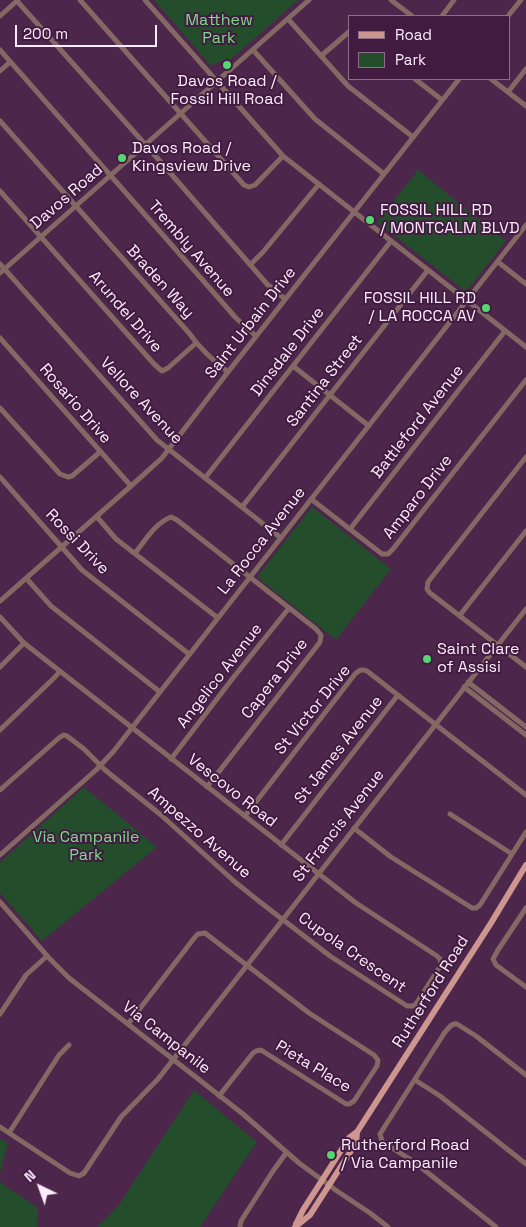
<!DOCTYPE html>
<html>
<head>
<meta charset="utf-8">
<style>
	body { margin:0 }
	#map { position:relative; width:526px; height:1227px; overflow:hidden; background:#4c264b; font-family:"Space Grotesk",sans-serif }
	canvas { display:block }
	.legend { position:absolute; left:348px; top:15px; width:162px; height:65px; box-sizing:border-box; background:#411c40; border:1px solid #8c6e8b; margin:0; padding:6px 9px; list-style:none; font-size:15px; color:#fdeafc }
	.legend li { display:flex; align-items:center; gap:10px; height:25px }
	.legend b { width:25px; border:1px solid #8c6e8b }
	.north { position:absolute; left:15px; top:1162px; width:50px; height:50px; -webkit-text-stroke:4px #411c40; paint-order:stroke; rotate:318deg; font-size:14px; font-weight:700; line-height:20px; text-align:center; color:#fdeafc }
	.north::after { content:''; display:block; margin:auto; width:18px; height:22px; background:#fdeafc; clip-path:polygon(50% 0,100% 100%,50% 72%,0 100%) }
	.scale { position:absolute; left:15px; top:25px; width:142px; height:22px; box-sizing:border-box; border:2px solid #fdeafc; border-top:0; padding-left:6px; font-size:15px; line-height:18px; white-space:nowrap; color:#fdeafc; -webkit-text-stroke:4px #411c40; paint-order:stroke }
</style>
</head>
<body>
<div id="map">
<canvas width="526" height="1227"></canvas>
<ul class="legend">
<li><b style="height:6px;background:#cd978f"></b>Road</li>
<li><b style="height:14px;background:#234d2b"></b>Park</li>
</ul>
<div class="north">N</div>
<div class="scale">200 m</div>
</div>
<script>
const g = document.querySelector('canvas').getContext('2d');
g.lineJoin = 'round';
function paint(path, color) {
  g.fillStyle = color;
  g.fill(path, 'evenodd');
}
function strokePath(path, color, width, dash) {
  g.strokeStyle = color;
  g.lineWidth = width;
  g.lineCap = dash ? 'butt' : 'round';
  g.setLineDash(dash || []);
  g.stroke(path);
}
function drawText(font, color, halo, rows, align = 'center') {
  g.font = font + ' "Space Grotesk",sans-serif';
  g.lineWidth = 4;
  g.setLineDash([]);
  g.textBaseline = 'middle';
  g.strokeStyle = halo;
  g.fillStyle = color;
  for (const [text, x, y, turn = 0] of rows) {
    g.save();
    g.translate(x, y);
    g.rotate((+turn || 0) * Math.PI / 180);
    g.textAlign = isNaN(turn) ? turn : align;
    if (halo) g.strokeText(text, 0, 0);
    g.fillText(text, 0, 0);
    g.restore();
  }
}
const green = new Path2D(`
	M154,0H298L228,62L221,61L211,66Z
	M418,170L506,241L468,289L464,290L377,222Z
	M312,507L391,569L336,640L257,577L311,508Z
	M84,787L157,847L42,941L0,893V862Z
	M194,1090L257,1142L200,1227H98L119,1205Z
	M0,1139L8,1143L0,1173Z
	M0,1182L38,1208L37,1227H0Z`);
const minor = new Path2D(`
	M80,0L244,185L249,187L255,185L283,156
	M145,0L283,156L526,347
	M391,0L412,16
	M17,1L152,152L267,284L285,299
	M0,16L18,0
	M442,16L454,0
	M508,16L521,0
	M288,19L348,86L413,137
	M0,50L236,318L256,336
	M253,50L315,119L384,174
	M321,56L350,31
	M0,71L10,62
	M415,79L442,100
	M491,79L526,106
	M508,92L526,69
	M0,121L189,333C200,349 213,360 228,372
	M0,191L154,364L162,371L168,368L196,343
	M498,262L526,284
	M0,264L157,440L281,538
	M250,265L263,252L319,184
	M0,273L309,0
	M0,338L131,486
	M293,366L369,426
	M0,408L60,474L68,477L72,476L100,452
	M526,457L428,582L427,589L430,593L526,667
	M0,477L82,570L189,654
	M205,478L391,241
	M311,499L382,554H388L393,549L526,380
	M242,507L428,270
	M97,517L116,539L218,618
	M350,529L505,331
	M135,553C145,541 155,523 171,517L177,520L316,629L321,635L320,642L317,646L207,787
	M26,578L51,606L160,692
	M0,601L131,486L162,458L228,372L459,79
	M460,615L526,531
	M0,617L24,643L356,903L437,956L440,959L441,965L416,1004L413,1006H407L330,956L260,902L235,882L161,815L105,770L84,749L67,736L64,735L60,737L0,790
	M0,667L24,643
	M468,682L526,727
	M464,687L526,735
	M0,730L55,677L60,671
	M171,759L233,678L289,608
	M450,814L512,854
	M245,816L355,674C359,670 361,669 367,671L526,795
	M354,828L391,857L472,908H476L480,905L526,832
	M281,845L398,695
	M0,855L96,770L113,752L526,225
	M0,902L49,958L69,978L243,1114L299,1163L337,1191L370,1213L388,1227
	M526,908L498,950L493,959L496,965L526,987
	M0,1014L26,975L47,956
	M128,1024L195,937L198,934L205,933L309,1013L374,1055L378,1060L377,1066L354,1101L349,1104H346L261,1050L256,1051L253,1053L219,1096
	M415,1080L440,1096L526,1164
	M0,1127L70,1173L79,1176L84,1173L121,1117L158,1079L526,609
	M9,1133L59,1055L69,1045
	M240,1227L241,1221L273,1171L286,1153
	M496,1227L413,1161L384,1143L382,1141L380,1134L445,1032C449,1028 451,1023 457,1024L476,1036L526,1075`);
const major = new Path2D(`
	M296,1224L303,1210L349,1138L357,1132
	M295,1227L310,1215L356,1143L357,1132L491,923L526,865`);
const markers = [
	[227,65,5,"#55d671"],
	[122,158,5,"#55d671"],
	[370,220,5,"#55d671"],
	[486,308,5,"#55d671"],
	[427,659,5,"#55d671"],
	[331,1155,5,"#55d671"]
];
const parkNames = [
	["Matthew",219,21],
	["Park",219,39],
	["Via Campanile",86,838],
	["Park",86,856]
];
const poiNames = [
	["Davos Road /",227,82,"center"],
	["Fossil Hill Road",227,100,"center"],
	["Davos Road /",132,149],
	["Kingsview Drive",132,167],
	["FOSSIL HILL RD",380,211],
	["/ MONTCALM BLVD",380,229],
	["FOSSIL HILL RD",476,299,"right"],
	["/ LA ROCCA AV",476,317,"right"],
	["Saint Clare",437,650],
	["of Assisi",437,668],
	["Rutherford Road",341,1146],
	["/ Via Campanile",341,1164]
];
const streetNames = [
	["Davos Road",67,197,-41],
	["Trembly Avenue",191,249,49],
	["Braden Way",160,282,48],
	["Arundel Drive",125,312,49],
	["Saint Urbain Drive",251,323,-52],
	["Dinsdale Drive",288,352,-52],
	["Santina Street",325,381,-52],
	["Vellore Avenue",141,401,47],
	["Rosario Drive",75,404,49],
	["Battleford Avenue",418,422,-52],
	["Amparo Drive",418,497,-52],
	["La Rocca Avenue",262,541,-52],
	["Rossi Drive",77,542,46],
	["Angelico Avenue",220,676,-52],
	["Capera Drive",275,679,-52],
	["St Victor Drive",313,710,-51],
	["St James Avenue",339,750,-52],
	["Vescovo Road",232,791,38],
	["St Francis Avenue",339,826,-52],
	["Ampezzo Avenue",199,833,41],
	["Cupola Crescent",352,953,35],
	["Rutherford Road",431,992,-58],
	["Via Campanile",166,1038,38],
	["Pieta Place",313,1067,31]
];
paint(green, '#234d2b');
strokePath(minor, '#836864', 5);
strokePath(major, '#cd978f', 6);
for (const [x, y, r, color] of markers) {
  const dot = new Path2D();
  dot.arc(x, y, r, 0, 2 * Math.PI);
  g.fillStyle = color;
  g.fill(dot);
  strokePath(dot, '#411c40', 2);
}
drawText('16px', '#7eda8c', '#411c40', parkNames);
drawText('16px', '#fdeafc', '#411c40', poiNames, 'left');
drawText('16px', '#fdeafc', '#411c40', streetNames);
</script>
</body>
</html>
